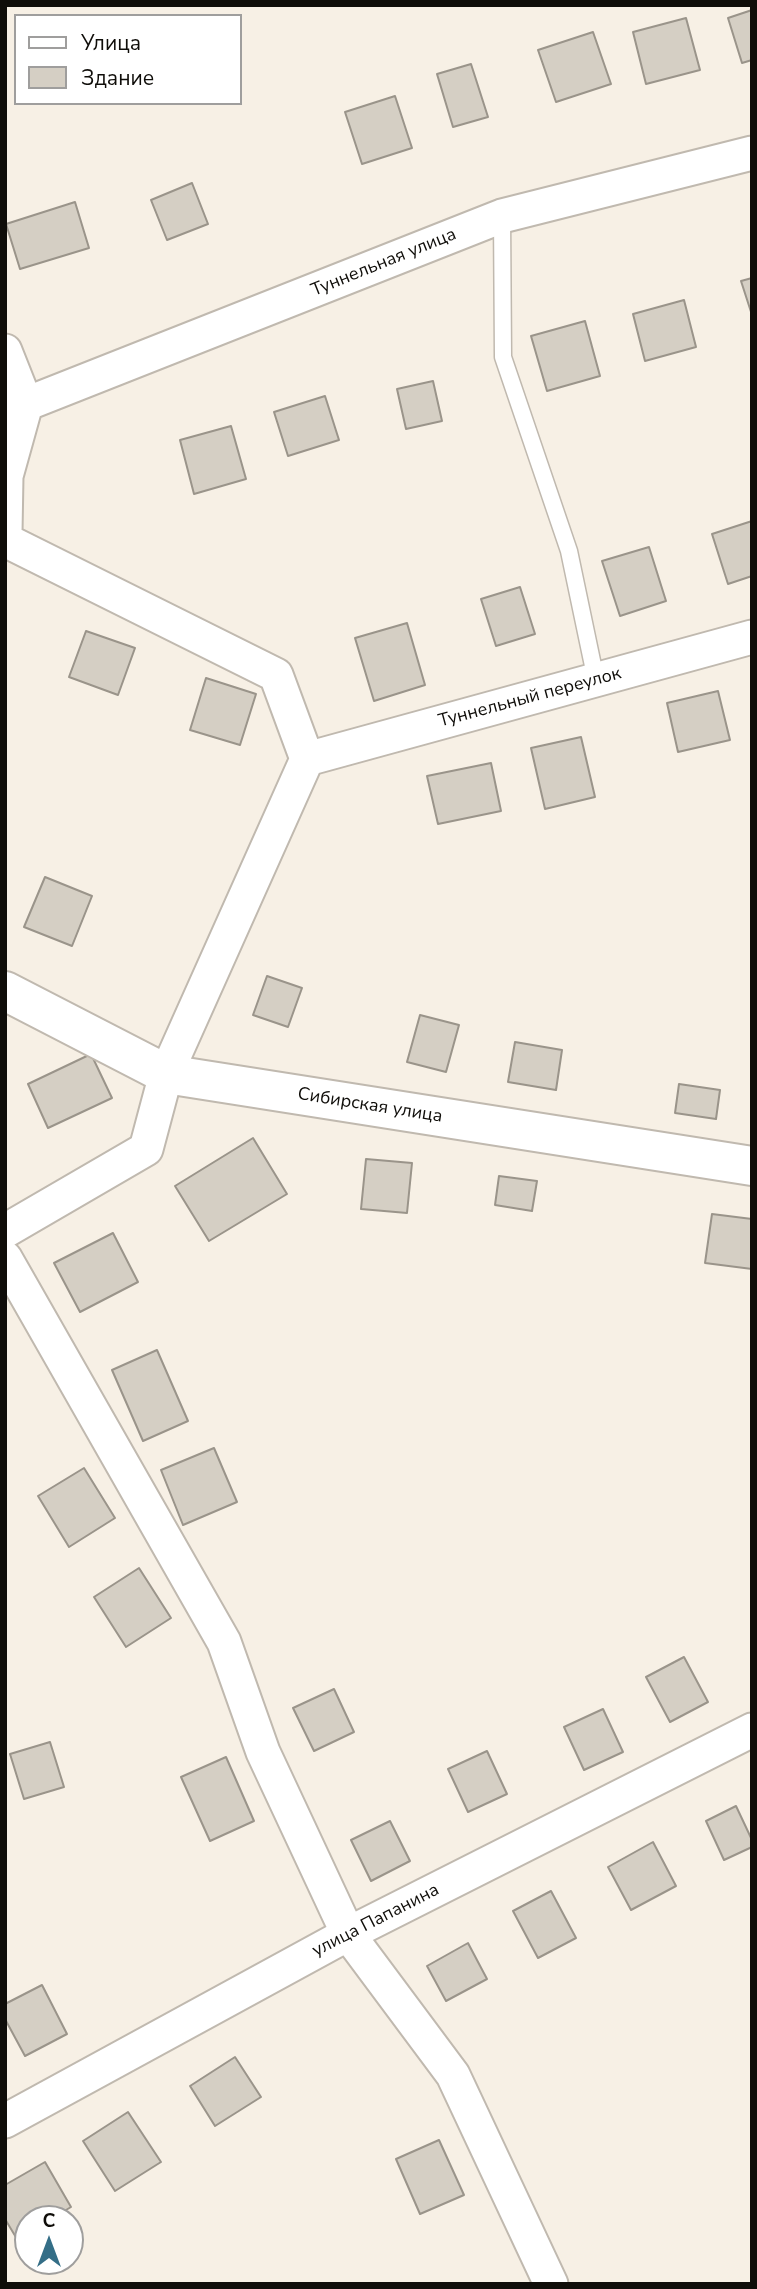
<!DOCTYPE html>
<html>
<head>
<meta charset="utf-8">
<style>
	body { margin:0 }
	#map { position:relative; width:757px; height:2289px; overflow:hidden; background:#f7f0e5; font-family:"Nunito Sans",sans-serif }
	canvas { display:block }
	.frame { position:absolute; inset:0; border:7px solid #0f0d09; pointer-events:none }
	.legend { position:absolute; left:14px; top:14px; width:228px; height:91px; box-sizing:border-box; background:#fff; border:2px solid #9f9e9d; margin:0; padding:9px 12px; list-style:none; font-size:21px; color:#0f0d09 }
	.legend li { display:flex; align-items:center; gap:14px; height:35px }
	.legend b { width:35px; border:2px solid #9f9e9d }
	.north { position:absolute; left:14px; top:2205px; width:70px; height:70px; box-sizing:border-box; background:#fff; border:2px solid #9f9e9d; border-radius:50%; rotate:0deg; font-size:19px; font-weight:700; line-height:28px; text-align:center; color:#0f0d09 }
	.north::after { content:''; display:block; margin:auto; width:24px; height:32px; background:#346e87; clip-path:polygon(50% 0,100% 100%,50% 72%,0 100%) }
</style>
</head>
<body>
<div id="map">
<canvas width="757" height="2289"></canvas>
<div class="frame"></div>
<ul class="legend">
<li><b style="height:9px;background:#fff"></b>Улица</li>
<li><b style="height:19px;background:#d5cfc4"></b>Здание</li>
</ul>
<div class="north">С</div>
</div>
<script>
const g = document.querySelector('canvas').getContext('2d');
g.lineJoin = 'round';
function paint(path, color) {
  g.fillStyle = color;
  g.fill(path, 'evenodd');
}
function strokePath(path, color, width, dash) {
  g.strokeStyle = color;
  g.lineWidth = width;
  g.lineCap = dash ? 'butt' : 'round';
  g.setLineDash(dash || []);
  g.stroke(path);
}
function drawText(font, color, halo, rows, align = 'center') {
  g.font = font + ' "Nunito Sans",sans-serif';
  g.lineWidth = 6;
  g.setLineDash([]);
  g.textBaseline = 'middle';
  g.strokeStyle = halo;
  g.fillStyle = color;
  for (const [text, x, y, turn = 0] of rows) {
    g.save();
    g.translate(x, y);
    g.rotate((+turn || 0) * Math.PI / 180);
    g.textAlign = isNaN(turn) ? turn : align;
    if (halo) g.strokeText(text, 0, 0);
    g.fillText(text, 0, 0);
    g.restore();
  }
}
const building = new Path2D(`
	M752,10V60L742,63L728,18Z
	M686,18L700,70L646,84L633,32Z
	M593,32L611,84L556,102L538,50Z
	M471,64L488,117L453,127L437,74Z
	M395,96L412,148L362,164L345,112Z
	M192,183L208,224L167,240L151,200Z
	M75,202L89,248L20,269L6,224Z
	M752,278V315L741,281Z
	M684,300L696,347L645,361L633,314Z
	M585,321L600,376L547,391L531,336Z
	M433,381L442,421L406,429L397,389Z
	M325,396L339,440L288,456L274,412Z
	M231,426L246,479L194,494L180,440Z
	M752,521V576L728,584L712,534Z
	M649,547L666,601L620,616L602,561Z
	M520,587L535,634L496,646L481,599Z
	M407,623L425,685L374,701L355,638Z
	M86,631L135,648L118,695L69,677Z
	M206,678L256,694L240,745L190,730Z
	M718,691L730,740L678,752L667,703Z
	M581,737L595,797L545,809L531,748Z
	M491,763L501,811L438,824L427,776Z
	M45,877L92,896L72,946L24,927Z
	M267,976L302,988L288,1027L253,1015Z
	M420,1015L459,1025L446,1072L407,1062Z
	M515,1042L562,1050L556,1090L508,1082Z
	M91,1054L112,1098L48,1128L28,1084Z
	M679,1084L720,1090L716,1119L675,1113Z
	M253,1138L287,1194L209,1241L175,1186Z
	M366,1159L412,1163L407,1213L361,1209Z
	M499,1176L537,1181L532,1211L495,1205Z
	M712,1214L752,1219V1269L705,1263Z
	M113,1233L138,1282L80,1312L54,1263Z
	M157,1350L188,1421L143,1441L112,1370Z
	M214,1448L237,1502L183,1525L161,1470Z
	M84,1468L115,1518L69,1547L38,1496Z
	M139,1568L171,1618L126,1647L94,1597Z
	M684,1657L708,1702L670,1722L646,1677Z
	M334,1689L354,1732L314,1751L293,1708Z
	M603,1709L623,1752L584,1770L564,1727Z
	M50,1742L64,1787L24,1799L10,1754Z
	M487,1751L507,1794L468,1812L448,1769Z
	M226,1757L254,1821L210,1841L181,1777Z
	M736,1806L752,1840V1847L724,1860L706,1821Z
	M390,1821L410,1861L371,1881L351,1840Z
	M653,1842L676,1886L631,1910L608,1867Z
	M551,1891L576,1938L538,1958L513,1911Z
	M468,1943L487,1979L446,2001L427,1966Z
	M42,1985L67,2034L25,2056L5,2019V2004Z
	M235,2057L261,2097L215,2126L190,2086Z
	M128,2112L161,2162L115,2191L83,2141Z
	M439,2140L464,2195L420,2214L396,2159Z
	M45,2162L71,2207L51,2219H28V2233L17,2239L5,2219V2185Z`);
const lane = new Path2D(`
	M502,216L503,357L569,551L596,680`);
const street = new Path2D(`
	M5,351L26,404L6,476L5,533
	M5,415L26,404L502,216L752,153
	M5,540L276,675L307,759L166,1074L146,1149L5,1231
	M307,759L752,637
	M5,1258L224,1642L263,1752L348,1934L453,2075L551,2284
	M5,2121L348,1934L752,1730`);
const secondary = new Path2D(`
	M5,991L166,1074L752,1166`);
const streetNames = [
	["Туннельная улица",384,263,-22],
	["Туннельный переулок",530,698,-15],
	["Сибирская улица",370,1106,9],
	["улица Папанина",376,1921,-27]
];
paint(building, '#d5cfc4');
strokePath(building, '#9a948a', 2);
strokePath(lane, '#c0b9af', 19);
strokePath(street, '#c0b9af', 37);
strokePath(secondary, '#c0b9af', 42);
strokePath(lane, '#fff', 16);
strokePath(street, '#fff', 33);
strokePath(secondary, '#fff', 38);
drawText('18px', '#0f0d09', '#fff', streetNames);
</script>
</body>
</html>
